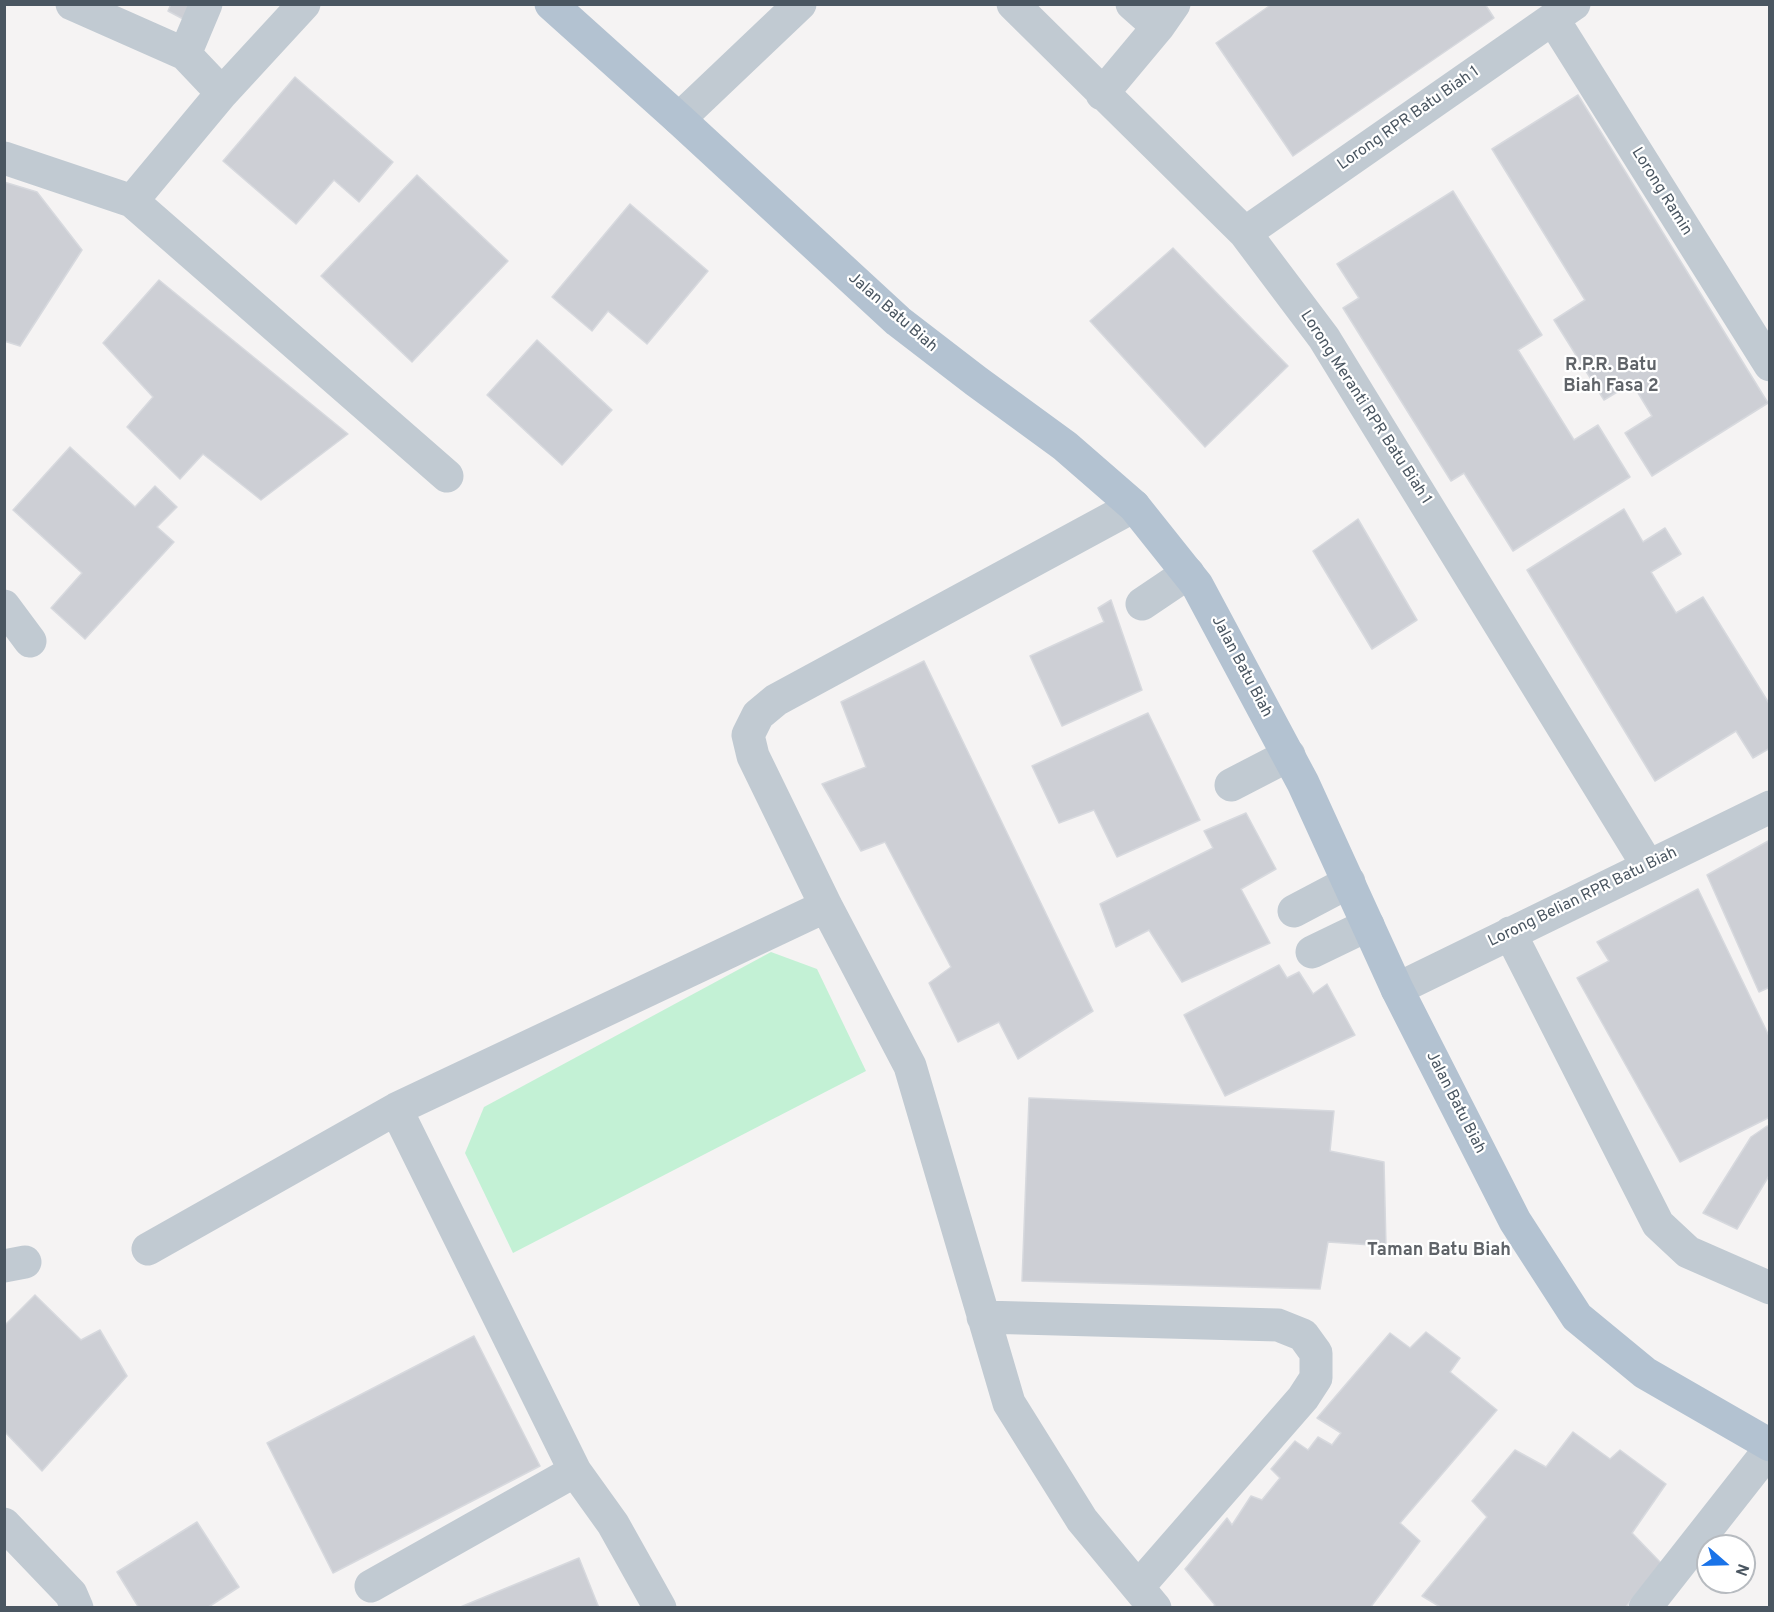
<!DOCTYPE html>
<html>
<head>
<meta charset="utf-8">
<style>
	body { margin:0 }
	#map { position:relative; width:1774px; height:1612px; overflow:hidden; background:#f5f3f3; font-family:Overpass,sans-serif }
	canvas { display:block }
	.frame { position:absolute; inset:0; border:6px solid #4a5661; pointer-events:none }
	.north { position:absolute; left:1696px; top:1534px; width:60px; height:60px; box-sizing:border-box; background:#fff; border:2px solid #b7bbc0; border-radius:50%; rotate:110deg; font-size:16px; font-weight:700; line-height:24px; text-align:center; color:#4a5661 }
	.north::after { content:''; display:block; margin:auto; width:21px; height:27px; background:#1a73e8; clip-path:polygon(50% 0,100% 100%,50% 72%,0 100%) }
</style>
</head>
<body>
<div id="map">
<canvas width="1774" height="1612"></canvas>
<div class="frame"></div>
<div class="north">N</div>
</div>
<script>
const g = document.querySelector('canvas').getContext('2d');
g.lineJoin = 'round';
function paint(path, color) {
  g.fillStyle = color;
  g.fill(path, 'evenodd');
}
function strokePath(path, color, width, dash) {
  g.strokeStyle = color;
  g.lineWidth = width;
  g.lineCap = dash ? 'butt' : 'round';
  g.setLineDash(dash || []);
  g.stroke(path);
}
function drawText(font, color, halo, rows, align = 'center') {
  g.font = font + ' Overpass,sans-serif';
  g.lineWidth = 4.5;
  g.setLineDash([]);
  g.textBaseline = 'middle';
  g.strokeStyle = halo;
  g.fillStyle = color;
  for (const [text, x, y, turn = 0] of rows) {
    g.save();
    g.translate(x, y);
    g.rotate((+turn || 0) * Math.PI / 180);
    g.textAlign = isNaN(turn) ? turn : align;
    if (halo) g.strokeText(text, 0, 0);
    g.fillText(text, 0, 0);
    g.restore();
  }
}
const green = new Path2D(`
	M771,952L817,969L866,1071L513,1253L465,1153L484,1107Z`);
const building = new Path2D(`
	M171,4H192L185,20L168,11Z
	M1272,4H1485L1494,18L1293,156L1216,43Z
	M295,77L393,162L359,202L334,180L296,224L223,161Z
	M1578,95L1768,403L1652,476L1625,433L1652,416L1632,383L1604,400L1554,320L1585,300L1492,149Z
	M417,175L508,261L412,362L321,276Z
	M4,182L37,192L82,250L20,346L4,341Z
	M1453,191L1542,335L1518,350L1574,440L1598,425L1630,477L1513,551L1464,473L1451,481L1343,308L1359,298L1337,264Z
	M630,204L708,271L647,344L608,311L592,331L552,297Z
	M1173,248L1288,366L1205,447L1090,321Z
	M159,280L348,434L261,500L203,454L180,479L127,427L153,397L103,343Z
	M537,340L612,410L562,465L487,395Z
	M70,447L135,507L155,486L177,507L157,527L174,542L85,639L51,608L82,573L13,510Z
	M1624,509L1643,542L1665,528L1681,554L1651,572L1676,613L1703,597L1770,705V748L1753,758L1736,731L1655,781L1527,570Z
	M1358,519L1417,620L1372,649L1313,551Z
	M1111,600L1142,690L1062,726L1030,656L1104,622L1098,608Z
	M924,661L1093,1011L1018,1059L999,1022L958,1042L929,983L951,967L885,842L861,851L822,784L866,767L841,702Z
	M1148,713L1200,820L1117,857L1094,810L1059,823L1032,766Z
	M1246,813L1276,869L1241,889L1270,943L1182,982L1149,930L1116,947L1100,904L1213,848L1204,831Z
	M1770,840V987L1759,992L1707,875Z
	M1698,889L1770,1038V1117L1680,1162L1577,978L1609,961L1597,942Z
	M1279,965L1287,978L1299,972L1313,994L1327,984L1355,1035L1225,1096L1184,1015Z
	M1029,1098L1334,1111L1330,1151L1384,1162L1386,1246L1328,1242L1320,1289L1022,1281Z
	M1767,1126L1770,1127V1174L1737,1229L1703,1213L1751,1137Z
	M35,1295L81,1340L100,1330L127,1376L42,1471L4,1431V1326Z
	M1426,1332L1460,1358L1450,1372L1497,1410L1400,1523L1420,1541L1370,1608H1212L1215,1605L1185,1569L1227,1518L1232,1525L1251,1496L1262,1500L1280,1478L1271,1469L1295,1441L1308,1450L1318,1437L1332,1445L1341,1433L1317,1418L1390,1333L1410,1348Z
	M474,1336L540,1466L333,1573L267,1443Z
	M1573,1432L1610,1459L1620,1450L1666,1484L1632,1533L1661,1563L1625,1608H1442L1422,1596L1487,1517L1472,1501L1515,1450L1546,1467Z
	M197,1522L239,1587L207,1608H139L117,1572Z
	M579,1558L599,1608H458Z`);
const minor = new Path2D(`
	M72,4L185,54L222,93
	M1013,4L1245,233L1324,338L1648,866
	M1132,4L1158,27
	M1553,19L1770,365
	M185,54L206,4
	M1102,94L1158,27L1174,4
	M679,119L800,4
	M4,158L132,201L447,476
	M132,201L222,93L304,4
	M1245,233L1574,4
	M1134,506L776,700L758,715L748,735L753,756L826,906L910,1066L1009,1403L1082,1520L1155,1608
	M1142,604L1188,573
	M4,606L30,641
	M1231,785L1289,755
	M1294,911L1349,882
	M1510,933L1658,1224L1688,1252L1770,1288
	M1312,952L1368,925
	M1397,989L1770,807
	M396,1109L575,1471L613,1524L660,1608
	M148,1249L396,1109L826,906
	M4,1266L25,1262
	M983,1317L1278,1325L1303,1335L1316,1353V1378L1303,1398L1139,1586
	M4,1524L71,1594L77,1608
	M371,1586L575,1471
	M1645,1608L1770,1449`);
const major = new Path2D(`
	M551,4L679,119L898,321L976,381L1065,446L1134,506L1197,585L1303,783L1397,989L1515,1221L1577,1317L1645,1373L1770,1445`);
const streetNames = [
	["Lorong RPR Batu Biah 1",1409,119,-35],
	["Lorong Ramin",1661,192,58],
	["Jalan Batu Biah",892,313,41],
	["Lorong Meranti RPR Batu Biah 1",1365,408,57],
	["Jalan Batu Biah",1241,667,62],
	["Lorong Belian RPR Batu Biah",1583,898,-26],
	["Jalan Batu Biah",1455,1103,63]
];
const neighbourhoodNames = [
	["R.P.R. Batu",1611,366],
	["Biah Fasa 2",1611,387],
	["Taman Batu Biah",1439,1251]
];
paint(green, '#c3f1d5');
paint(building, '#cdcfd5');
strokePath(building, '#d7d9de', 1.5);
strokePath(minor, '#c1cad2', 33);
strokePath(major, '#b3c2d1', 33);
drawText('16px', '#4a5661', '#fff', streetNames);
drawText('bold 18px', '#5f6368', '#fff', neighbourhoodNames);
</script>
</body>
</html>
